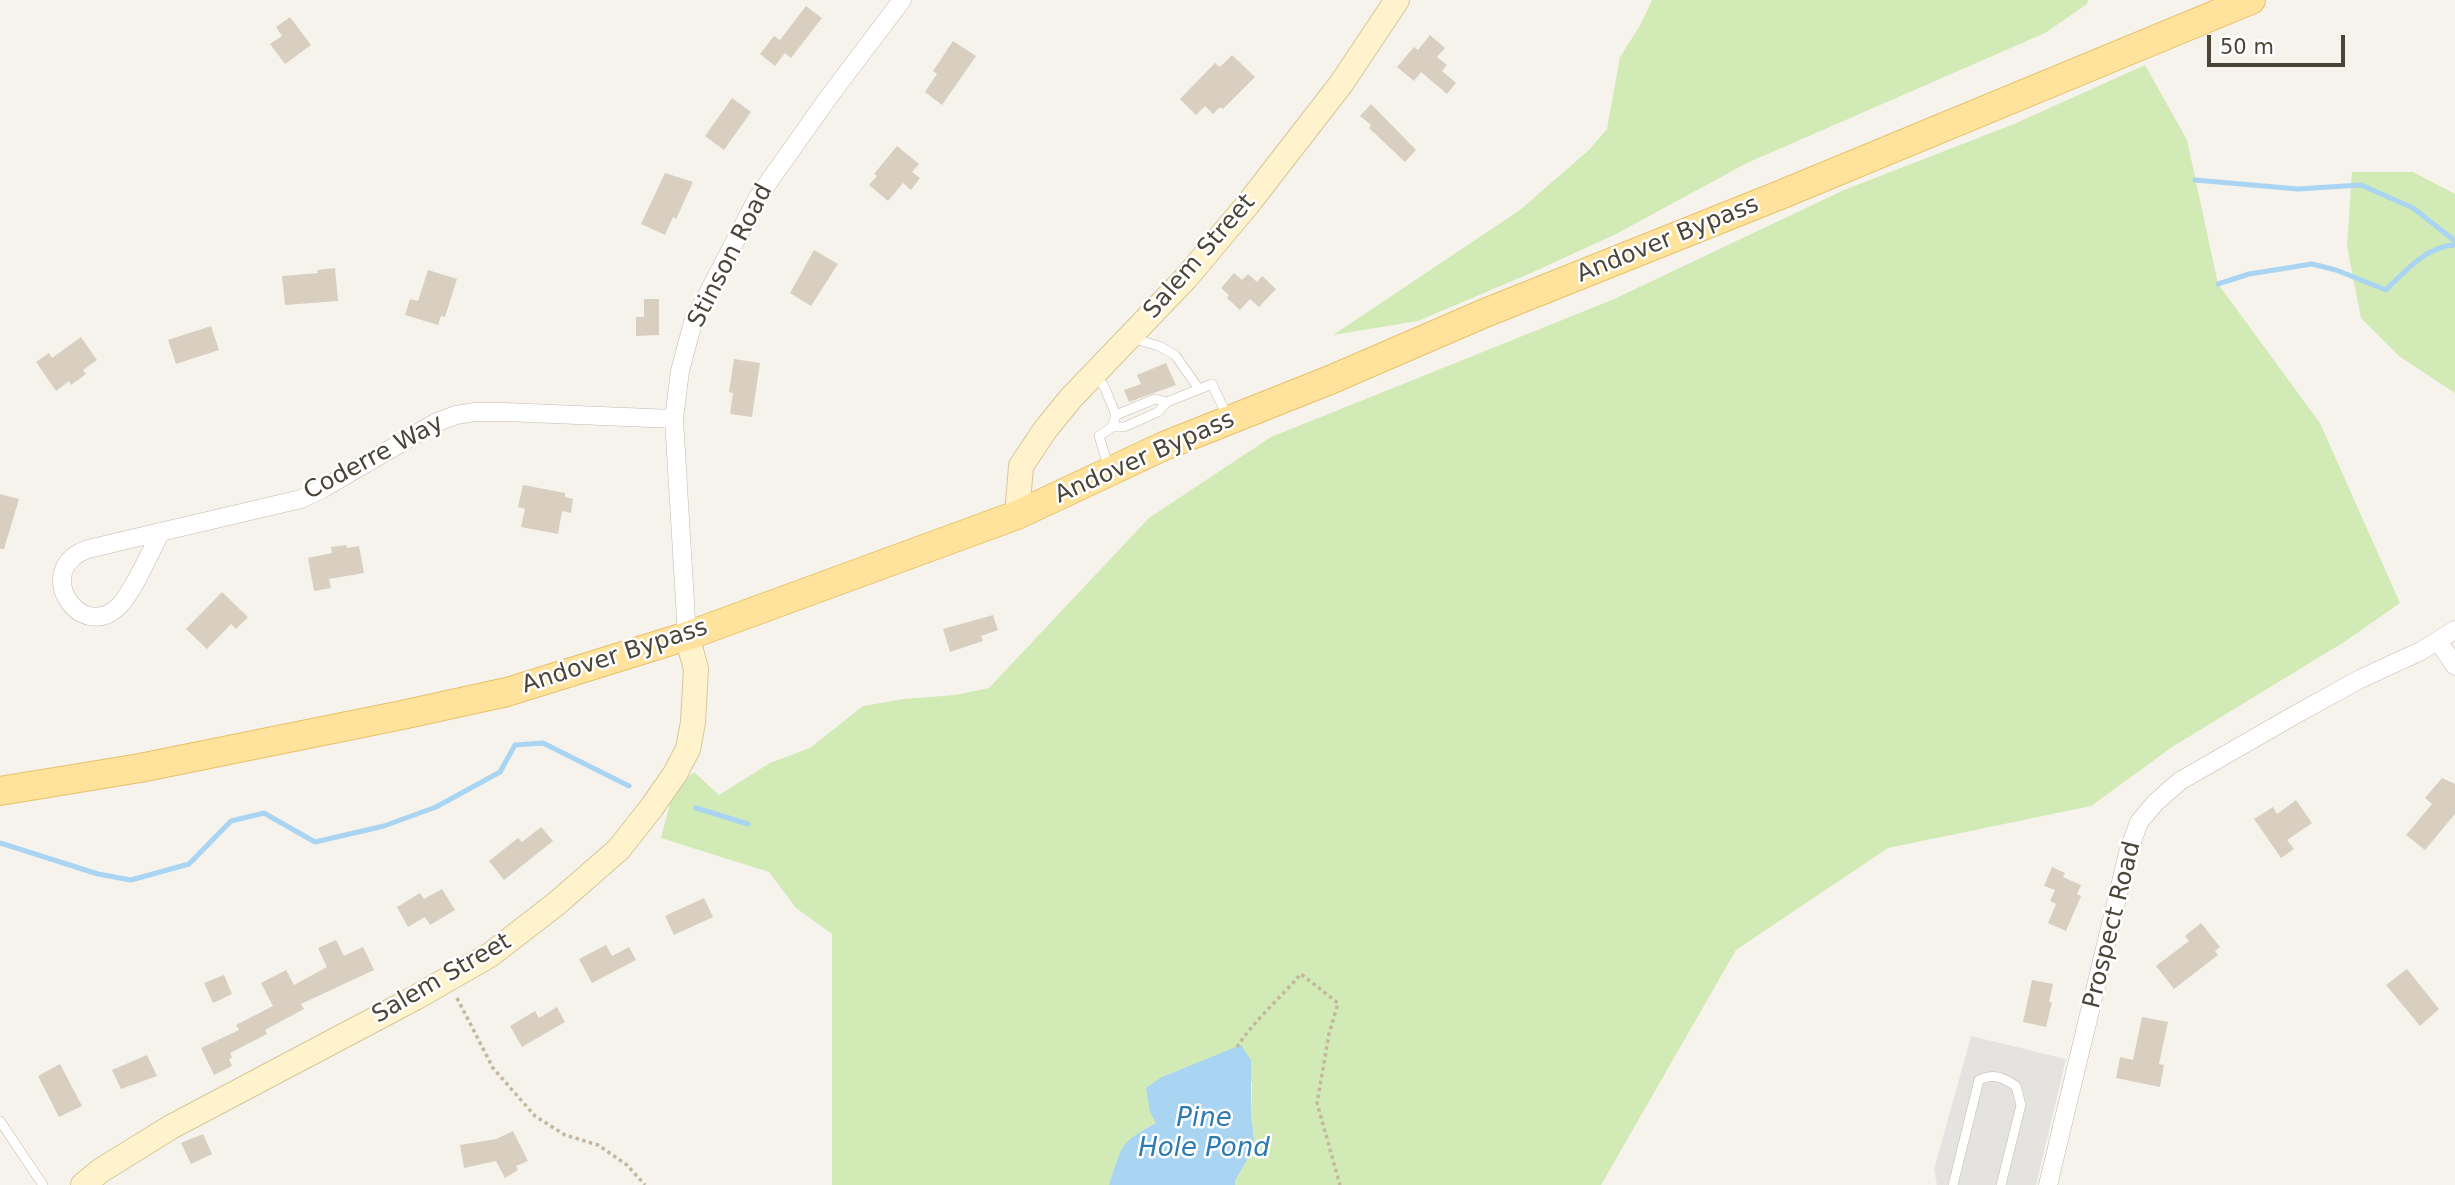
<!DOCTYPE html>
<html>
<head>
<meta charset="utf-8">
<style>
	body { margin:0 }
	#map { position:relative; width:2455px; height:1185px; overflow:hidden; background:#f6f3ec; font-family:"DejaVu Sans",sans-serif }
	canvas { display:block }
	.scale { position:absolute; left:2207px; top:35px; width:138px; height:32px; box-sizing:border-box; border:4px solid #4b4439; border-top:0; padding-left:9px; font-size:21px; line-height:24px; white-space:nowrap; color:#4b4439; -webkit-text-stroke:5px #fff; paint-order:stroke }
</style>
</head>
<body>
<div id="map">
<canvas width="2455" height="1185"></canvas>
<div class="scale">50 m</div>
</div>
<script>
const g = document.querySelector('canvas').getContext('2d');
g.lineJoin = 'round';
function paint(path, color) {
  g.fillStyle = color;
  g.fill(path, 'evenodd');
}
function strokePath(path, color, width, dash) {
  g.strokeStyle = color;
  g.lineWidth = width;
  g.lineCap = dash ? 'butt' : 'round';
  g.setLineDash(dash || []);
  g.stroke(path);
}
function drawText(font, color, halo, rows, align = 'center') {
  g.font = font + ' "DejaVu Sans",sans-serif';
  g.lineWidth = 5;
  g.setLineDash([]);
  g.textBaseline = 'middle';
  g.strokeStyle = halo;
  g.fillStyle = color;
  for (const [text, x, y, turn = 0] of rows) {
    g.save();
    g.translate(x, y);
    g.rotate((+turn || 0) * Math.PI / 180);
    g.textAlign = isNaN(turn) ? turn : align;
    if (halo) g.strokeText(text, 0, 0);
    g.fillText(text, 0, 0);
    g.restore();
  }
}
const green = new Path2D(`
	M1652,0H2088L2087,4L2045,33L1747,163L1616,234L1531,273L1418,321L1333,335L1520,210L1589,150L1607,129L1620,57L1641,24Z
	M2145,65L2187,140L2218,284L2320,423L2400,603L2344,642L2172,747L2091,806L1888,848L1736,950L1601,1185H1235V1181L1255,1146L1251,1116L1252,1082L1197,1064L1162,1077L1156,1123L1141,1131L1113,1173L1109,1185H832V934L796,908L769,872L661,838L673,792L694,772L719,795L770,763L810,748L863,706L904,699L955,695L989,688L1149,518L1271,437L1612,300L1844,190L2014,124Z
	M2352,172H2413L2455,194V393L2399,356L2361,318L2347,246Z`);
const parking = new Path2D(`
	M1971,1036L2066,1059L2036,1185H1937L1934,1170Z`);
const water = new Path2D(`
	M1241,1045L1251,1060V1116L1255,1146L1235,1181V1185H1109C1123,1146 1117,1144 1156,1123L1150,1112L1146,1088L1162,1077Z`);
const stream = new Path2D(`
	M2195,180L2298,189L2361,185L2413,208L2455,241
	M2218,284L2249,274L2312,264L2336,270L2386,290C2405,271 2427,246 2455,245
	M696,808L748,824
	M0,843L98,874L131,880L189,864L231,821L264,813L315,842L384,826L436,807L500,772L515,745L543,743L629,786`);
const building = new Path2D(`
	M806,6L822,18L791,58L785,53L775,66L760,54L774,36L780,40Z
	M290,17L311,45L285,64L270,44L282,36L276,27Z
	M1430,35L1445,48L1437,57L1447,65L1442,71L1456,83L1447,94L1421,72L1414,81L1397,67L1414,47L1418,50Z
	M953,41L976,56L942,105L925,92L937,74L933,71Z
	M1232,55L1255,77L1223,109L1220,107L1213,114L1205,106L1196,115L1180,99L1215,63L1220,67Z
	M732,98L751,112L724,150L705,136Z
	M1371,104L1416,150L1405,162L1369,128L1371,125L1360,116Z
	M897,146L919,164L912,172L920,178L911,190L903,183L888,201L869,185L877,176L874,174Z
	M665,173L693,182L676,219L673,217L665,235L641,224Z
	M814,250L838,264L811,306L790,293Z
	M335,268L338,301L285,305L282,276L318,273L317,270Z
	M428,270L457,279L445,317L441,316L438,325L405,315L410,299L418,301Z
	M1234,273L1242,280L1248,274L1257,282L1262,276L1276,289L1259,307L1250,299L1240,310L1227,298L1229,295L1221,288Z
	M644,299H659V335L636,336V317H644Z
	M211,326L219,350L176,364L168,340Z
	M81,337L97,360L83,370L86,374L71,385L69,381L56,391L36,362L49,353L52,358Z
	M734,359L760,363L752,417L730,414L733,393L729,392Z
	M1166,363L1176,385L1129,402L1124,390L1141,384L1137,375Z
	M523,485L565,493V497L573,499L571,513L562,511L558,534L521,527L525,509L518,507Z
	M0,494L19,499L4,549H0Z
	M346,545L347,548L359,546L364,573L329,579L331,588L314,591L308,558L332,553L331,547Z
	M222,592L248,617L236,629L231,624L207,649L186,629Z
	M993,615L998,630L981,636L983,641L950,652L943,629Z
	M2442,778L2455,784V814L2425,850L2406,835L2432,804L2425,798Z
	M2296,800L2312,823L2287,840L2294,849L2281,858L2254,819L2273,807L2277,814Z
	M541,827L553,841L504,880L489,861L518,838L522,842Z
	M2052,867L2065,873L2063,877L2081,885L2077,894L2081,896L2066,931L2048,923L2056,904L2050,901L2055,890L2044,886Z
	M442,889L455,910L430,925L425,917L408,927L397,907L420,893L424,899Z
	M704,898L713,917L674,935L665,916Z
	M2201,923L2220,947L2215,951L2218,955L2174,989L2156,966L2189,941L2185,936Z
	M336,940L344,956L363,947L374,970L301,1004L304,1009L265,1030L267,1034L230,1053L232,1058L229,1059L232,1066L214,1075L201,1048L239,1030L236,1025L273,1006L261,983L286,970L294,985L327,967L318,948Z
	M606,945L612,956L629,947L636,960L592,983L579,959Z
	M2407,969L2439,1009L2420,1026L2386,985Z
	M224,975L232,994L213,1003L204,983Z
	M2032,980L2053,984L2049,1002H2052L2046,1027L2023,1022Z
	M557,1007L565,1022L522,1047L510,1026L535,1011L539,1018Z
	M2142,1017L2168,1022L2159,1064L2164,1065L2160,1087L2116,1078L2120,1057L2133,1060Z
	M147,1055L157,1076L121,1089L112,1070Z
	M60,1064L82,1106L59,1117L38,1076Z
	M513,1131L528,1161L516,1166L518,1170L505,1178L496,1161L464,1168L460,1145L496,1139Z
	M203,1134L212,1154L191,1164L181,1143Z`);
const path = new Path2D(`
	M457,998L493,1068L535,1116L565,1135L598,1145L627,1165L645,1185
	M1237,1047C1252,1023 1281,997 1301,974L1338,1003L1329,1034L1317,1103L1340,1185`);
const lane = new Path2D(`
	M1131,338L1159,346L1175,355L1199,389
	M1094,376L1104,386L1116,415
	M1112,427L1116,415L1155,399L1167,402
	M1109,469L1099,436L1112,427H1124L1158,412L1167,402L1212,384L1227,416
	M0,1121L43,1185
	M1953,1185L1979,1080C1994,1073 2002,1077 2016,1086L2021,1105L2001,1185`);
const street = new Path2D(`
	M161,532C150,552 133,593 118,607C80,643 31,569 88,549L301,499L322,489L435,423L456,415L475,412H505L674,419
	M687,636L674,419L680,371L693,322L758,197L828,98L902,0
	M2438,641L2455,666
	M2048,1185L2128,853L2139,822L2156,802L2180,781L2293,716L2360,679L2421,651L2455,630`);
const secondary = new Path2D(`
	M1017,515L1021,466L1045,430L1071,398L1186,278L1248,204L1341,84L1397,0
	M83,1185L100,1171L171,1127L415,998L490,955L556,904L619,849L652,807L675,774L688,749L693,722L696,669L687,636`);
const primary = new Path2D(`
	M0,791L140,768L402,715L507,692L687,636L1017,515L1164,446L1330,380L1485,313L1780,195L2251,0`);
const streetNames = [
	["Andover Bypass",1668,240,-22],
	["Stinson Road",731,256,-63],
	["Salem Street",1200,257,-49],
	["Coderre Way",374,458,-28],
	["Andover Bypass",1145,458,-24],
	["Andover Bypass",615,657,-18],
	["Prospect Road",2113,925,-76],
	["Salem Street",442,979,-30]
];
const waterNames = [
	["Pine",1204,1119],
	["Hole Pond",1204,1149]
];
paint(green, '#d2eab5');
paint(parking, '#e5e3e0');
paint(water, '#a9d4f2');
strokePath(stream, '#a9d4f2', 5);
paint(building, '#d8cfc1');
strokePath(lane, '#c2bbae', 10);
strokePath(street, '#c2bbae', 19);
strokePath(secondary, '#d6c79b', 26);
strokePath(primary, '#e6c16a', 30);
strokePath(path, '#c4b79f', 3.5, [3.5, 3.5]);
strokePath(lane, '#fff', 9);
strokePath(street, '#fff', 18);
strokePath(secondary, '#fff3cd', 24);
strokePath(primary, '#ffe39c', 28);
drawText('24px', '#4b4439', '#fff', streetNames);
drawText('italic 26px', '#2e7ab2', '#fff', waterNames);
</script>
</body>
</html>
